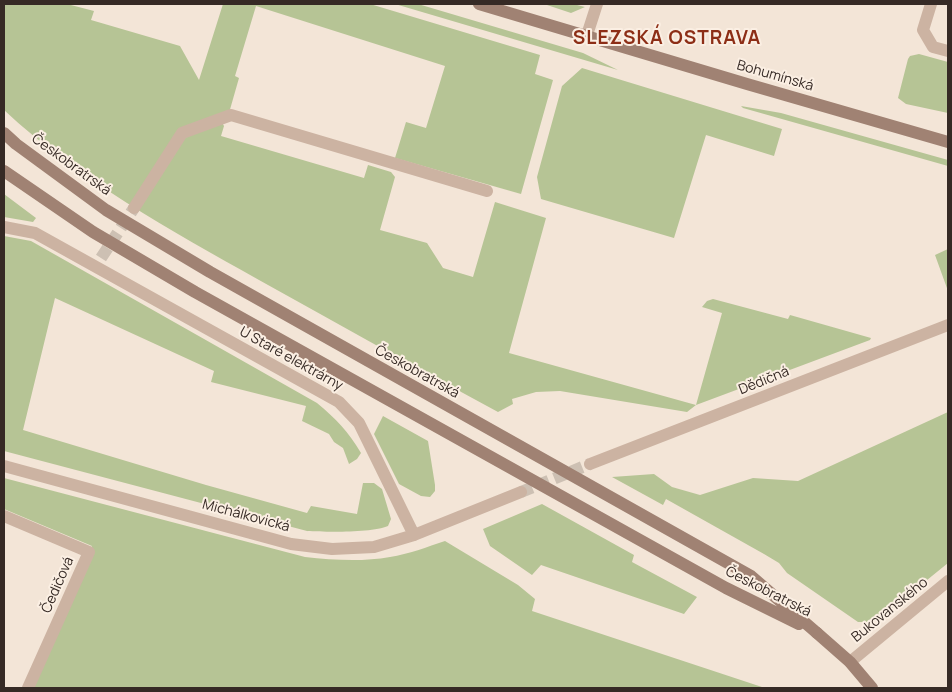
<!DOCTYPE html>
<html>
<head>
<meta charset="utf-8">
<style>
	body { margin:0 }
	#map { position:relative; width:952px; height:692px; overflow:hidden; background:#f3e5d7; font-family:Manrope,sans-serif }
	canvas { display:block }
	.frame { position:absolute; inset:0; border:5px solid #362a25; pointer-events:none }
</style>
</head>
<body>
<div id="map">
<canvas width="952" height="692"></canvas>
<div class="frame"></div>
</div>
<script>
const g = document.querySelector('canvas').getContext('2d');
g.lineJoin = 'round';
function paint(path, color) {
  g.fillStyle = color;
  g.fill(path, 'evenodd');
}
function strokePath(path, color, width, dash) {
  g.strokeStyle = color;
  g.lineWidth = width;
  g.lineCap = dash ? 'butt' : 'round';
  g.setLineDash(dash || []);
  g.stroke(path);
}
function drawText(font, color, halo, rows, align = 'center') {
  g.font = font + ' Manrope,sans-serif';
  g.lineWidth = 4;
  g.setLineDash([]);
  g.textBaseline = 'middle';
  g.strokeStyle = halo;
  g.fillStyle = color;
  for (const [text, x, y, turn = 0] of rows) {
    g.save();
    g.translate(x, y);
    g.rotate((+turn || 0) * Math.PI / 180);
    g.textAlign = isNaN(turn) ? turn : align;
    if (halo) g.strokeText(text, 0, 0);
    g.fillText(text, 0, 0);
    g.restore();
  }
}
const green = new Path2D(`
	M4,4H67L94,11L91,20L180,46L199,80L223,4H370L540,55L535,74L553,80L521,194L395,158L406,122L426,128L445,66L256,6L235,76L239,78L229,113L219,117L224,126L221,136L364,178L368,165L391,172L395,177L380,230L427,243L443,268L473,277L495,202L546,218L509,353L696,405L722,313L702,307L707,301L713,299L788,319L790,315L871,338L870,340L696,405L687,412L560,391L536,392L512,399L513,404L498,412C418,369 339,324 259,280C170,230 79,180 4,110Z
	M395,4H418L583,53L618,70Z
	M544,4H573L585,7L571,13Z
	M919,54L948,62V113L906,104L898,98L908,59L910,56Z
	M582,68L782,129L774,156L706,135L674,238L541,199L537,177L562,86Z
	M741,106L781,113L948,160V166L743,108Z
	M4,194L36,218L33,222L4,217Z
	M4,236L31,241L317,403C336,419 348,431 361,453L357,459L349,464L343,448L334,442L329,434L302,421L306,406L211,382L214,371L55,298L23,430L206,485L307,513L311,506L357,514L363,483H374L382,489L391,519L388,526C372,533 326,532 307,531L4,451Z
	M948,249V291L935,255Z
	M948,412V563L879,619L869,622H858L787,573L779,563L764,554L666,499L663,505L612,477L654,474L672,487L700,495L753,478L798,481Z
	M383,416L428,441L435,485V491L430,497L421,496L399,484L374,434Z
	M4,478L305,557C333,560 362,562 390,557C409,554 427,547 445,541L518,585L535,599L532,611L765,688H28L92,546L4,509Z
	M542,504L634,555L632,562L697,597L684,614L541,565L532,575L490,546L483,529Z`);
const streetTunnel = new Path2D(`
	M101,258L134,208
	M521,492L590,464`);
const street = new Path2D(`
	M931,4L923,30L933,47L948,51
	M587,35L597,4
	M134,208L182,133L231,115L487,191
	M4,227L35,233L339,402L359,423L414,535
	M590,464L948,325
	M4,466L291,544L332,549L374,547L414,535L521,492
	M4,516L89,552L28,688
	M850,662L948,581`);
const secondary = new Path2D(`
	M479,4L747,84L948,142
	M817,633L850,662L872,688`);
const secondaryBridge = new Path2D(`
	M4,133L16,144L106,210L210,272L751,576L817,633
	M4,171L93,232L195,292L726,588L799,624`);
const streetNames = [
	["Bohumínská",775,76,16],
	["Českobratrská",71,165,36],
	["U Staré elektrárny",291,359,29],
	["Českobratrská",417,372,29],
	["Dědičná",764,381,-22],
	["Michálkovická",246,516,15],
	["Čedičová",58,585,-66],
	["Českobratrská",768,592,27],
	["Bukovanského",890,610,-39]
];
const districtNames = [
	["SLEZSKÁ OSTRAVA",667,39]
];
paint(green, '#b6c495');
strokePath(streetTunnel, '#cdc0b3', 12, [12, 6]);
strokePath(street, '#ccb3a2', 12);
strokePath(secondary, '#a08273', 12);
strokePath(secondaryBridge, '#a08273', 12);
drawText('14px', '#362a25', '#fbefe3', streetNames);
g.letterSpacing = '1px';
drawText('bold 19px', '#8d2e16', '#fbefe3', districtNames);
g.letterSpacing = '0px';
</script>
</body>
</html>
